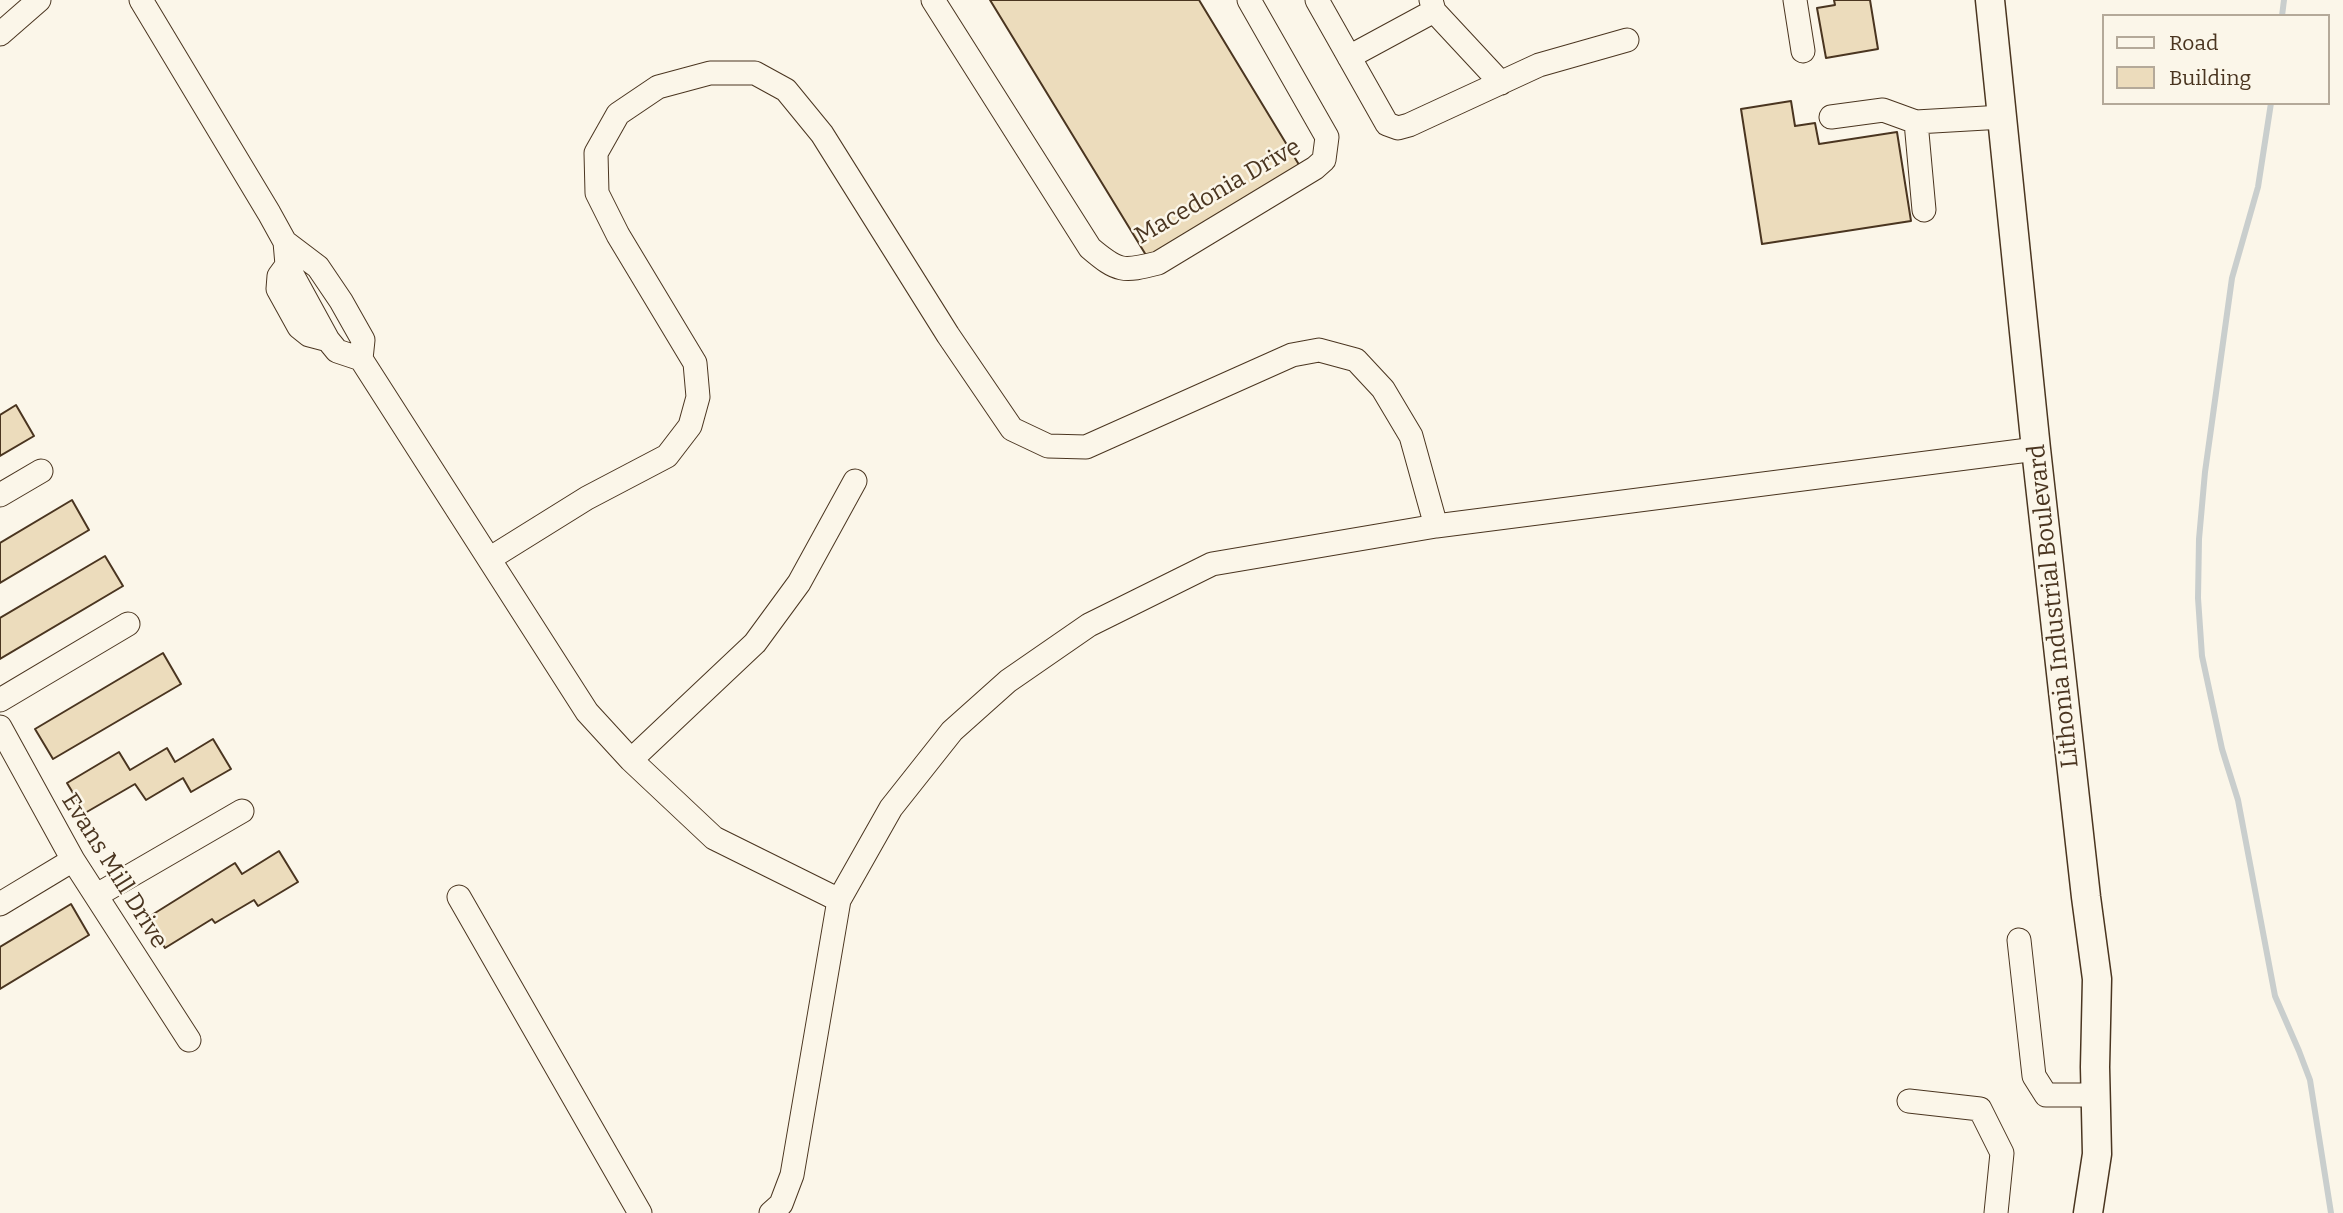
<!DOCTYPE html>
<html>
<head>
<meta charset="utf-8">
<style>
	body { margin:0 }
	#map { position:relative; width:2343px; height:1213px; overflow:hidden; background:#fbf6e9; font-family:Bitter,serif }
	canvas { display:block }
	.legend { position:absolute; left:2102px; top:14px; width:228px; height:91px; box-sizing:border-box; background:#fbf6e9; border:2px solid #b4a999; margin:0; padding:9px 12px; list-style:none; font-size:21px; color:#4a3520 }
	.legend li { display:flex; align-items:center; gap:14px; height:35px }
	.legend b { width:35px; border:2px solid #b4a999 }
</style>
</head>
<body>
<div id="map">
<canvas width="2343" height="1213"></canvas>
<ul class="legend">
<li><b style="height:9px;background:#fbf6e9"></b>Road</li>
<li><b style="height:19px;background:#ecdcbc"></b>Building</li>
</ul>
</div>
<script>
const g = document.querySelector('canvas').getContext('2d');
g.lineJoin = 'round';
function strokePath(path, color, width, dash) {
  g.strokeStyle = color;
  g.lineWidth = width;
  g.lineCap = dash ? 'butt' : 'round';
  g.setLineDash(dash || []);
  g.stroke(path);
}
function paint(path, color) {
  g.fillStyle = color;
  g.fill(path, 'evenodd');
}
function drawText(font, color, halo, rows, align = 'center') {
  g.font = font + ' Bitter,serif';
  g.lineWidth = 5;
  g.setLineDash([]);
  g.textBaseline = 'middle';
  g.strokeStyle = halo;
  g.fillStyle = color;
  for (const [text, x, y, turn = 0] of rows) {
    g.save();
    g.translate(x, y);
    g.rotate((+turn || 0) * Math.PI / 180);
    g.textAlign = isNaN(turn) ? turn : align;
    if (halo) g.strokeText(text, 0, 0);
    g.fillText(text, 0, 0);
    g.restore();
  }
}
const stream = new Path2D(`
	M2282,16L2284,0
	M2271,103L2258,187L2232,278L2205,472L2199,539L2198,598L2202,656L2222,749L2238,800L2275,996L2299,1051L2310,1080L2331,1213`);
const building = new Path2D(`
	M990,0H1199L1301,168L1149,260Z
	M1834,0H1870L1878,49L1826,58L1817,8L1835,5Z
	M1791,101L1795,126L1815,123L1819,144L1897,132L1911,221L1762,244L1741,109Z
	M16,405L34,436L0,456V415Z
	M72,500L89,530L0,583V543Z
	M105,556L123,586L0,659V618Z
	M163,653L181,684L53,759L35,729Z
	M213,739L231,769L191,792L183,778L146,800L135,784L85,813L67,783L119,752L130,770L167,748L175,762Z
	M279,851L298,882L258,906L254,900L215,923L212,919L165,948L147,918L235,863L242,874Z
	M71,904L89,935L0,989V947Z`);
const minor = new Path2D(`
	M141,0L269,213L285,242L287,265L328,340L337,351L361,359
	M933,0L1090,248C1118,272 1123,272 1158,263L1315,168L1324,160L1327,137L1249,0
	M1317,0L1387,124L1398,128L1409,125L1539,65L1627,40
	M1431,0L1434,11L1501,83
	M1795,0L1803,51
	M0,34L39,0
	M1349,57L1434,11
	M1831,117L1883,110L1916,122
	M1924,210L1916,122L2003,117
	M285,242L318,267L341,301L363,340L361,359L587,712L631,760L714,838L839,900L792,1175L781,1204L771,1213
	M287,265L279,276L278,289L299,327L309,335L328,340
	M0,495L41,471
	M489,559L587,498L667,456L690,426L698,397L695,363L618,235L597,193L596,153L618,114L658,87L710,73H755L786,90L822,134L948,335L1012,429L1048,446L1086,447L1292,355L1319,350L1356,360L1383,389L1411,436L1436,526
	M0,700L128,624
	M0,727L73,860L189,1040
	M631,760L755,643L799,583L855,481
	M97,895L242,811
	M459,897L640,1213
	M839,900L891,808L952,731L1008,681L1089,625L1212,564L1436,526L2036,449
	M0,904L73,860
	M2019,940L2034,1076L2046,1095H2097
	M1909,1101L1980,1109L2002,1153L1996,1213`);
const major = new Path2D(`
	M1990,0L2036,449L2086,897L2097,979L2095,1067L2097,1154L2088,1213`);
const streetNames = [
	["Macedonia Drive",1218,192,-30],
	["Lithonia Industrial Boulevard",2054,606,-96],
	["Evans Mill Drive",114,871,58]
];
strokePath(stream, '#c9cecd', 6);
paint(building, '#ecdcbc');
strokePath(building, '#4a3520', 2);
strokePath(minor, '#4a3520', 25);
strokePath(major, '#4a3520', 31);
strokePath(minor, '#fbf6e9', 23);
strokePath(major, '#fbf6e9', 28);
drawText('24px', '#4a3520', '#fbf6e9', streetNames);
</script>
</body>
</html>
